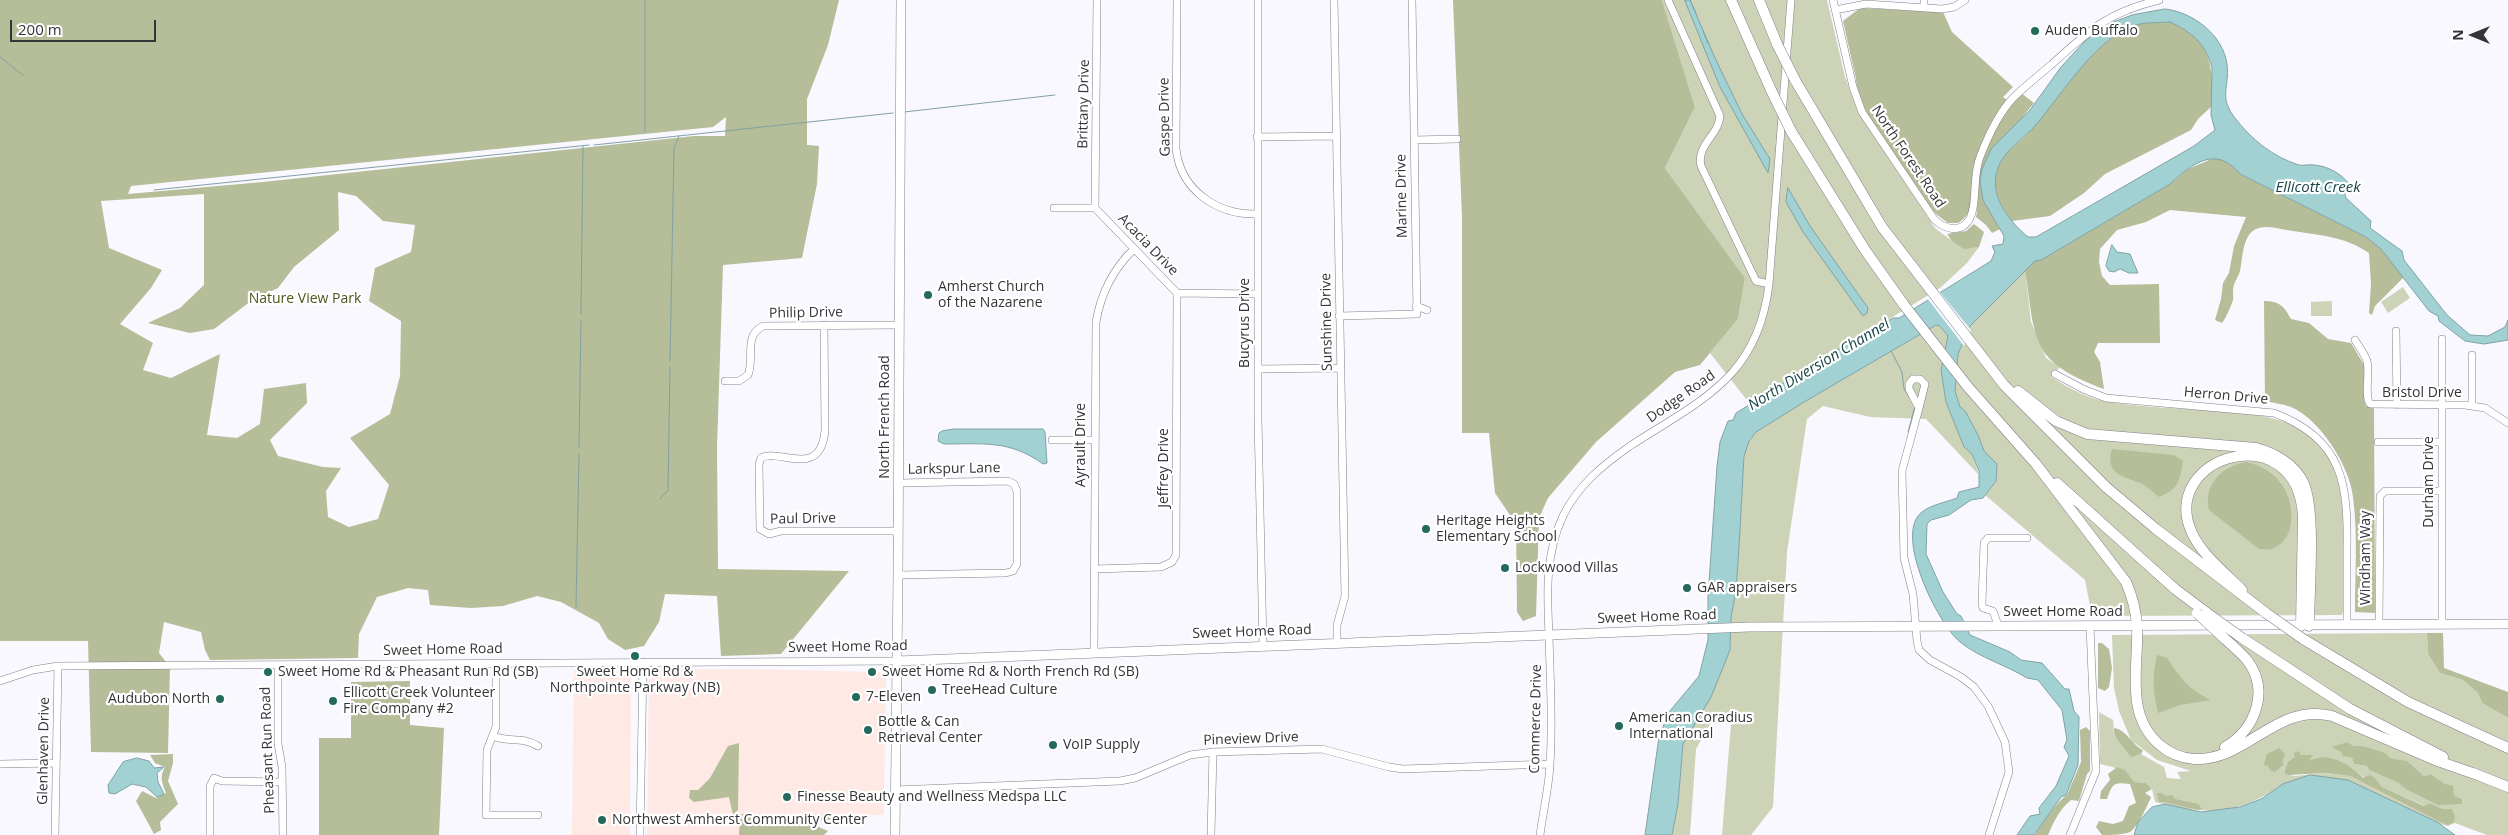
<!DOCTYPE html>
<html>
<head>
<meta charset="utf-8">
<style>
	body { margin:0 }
	#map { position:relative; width:2508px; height:835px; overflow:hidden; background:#f8f8fe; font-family:"Open Sans",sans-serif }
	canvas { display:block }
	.north { position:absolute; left:2448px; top:10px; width:50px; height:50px; -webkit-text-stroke:4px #fff; paint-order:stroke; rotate:270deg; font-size:14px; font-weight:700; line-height:20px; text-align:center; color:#343539 }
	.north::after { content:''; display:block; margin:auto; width:18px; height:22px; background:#343539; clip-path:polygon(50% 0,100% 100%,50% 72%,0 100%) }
	.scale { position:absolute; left:10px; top:20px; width:146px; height:22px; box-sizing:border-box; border:2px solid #343539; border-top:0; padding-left:6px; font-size:15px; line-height:18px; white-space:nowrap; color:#343539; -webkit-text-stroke:4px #fff; paint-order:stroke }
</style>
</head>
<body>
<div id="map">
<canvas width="2508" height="835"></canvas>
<div class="north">N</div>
<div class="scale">200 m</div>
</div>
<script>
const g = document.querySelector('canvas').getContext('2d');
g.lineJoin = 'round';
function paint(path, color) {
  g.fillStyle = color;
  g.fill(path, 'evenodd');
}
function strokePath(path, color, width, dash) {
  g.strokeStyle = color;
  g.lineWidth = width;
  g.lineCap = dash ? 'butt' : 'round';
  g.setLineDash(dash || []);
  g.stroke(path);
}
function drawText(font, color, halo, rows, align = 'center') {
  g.font = font + ' "Open Sans",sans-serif';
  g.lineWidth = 4.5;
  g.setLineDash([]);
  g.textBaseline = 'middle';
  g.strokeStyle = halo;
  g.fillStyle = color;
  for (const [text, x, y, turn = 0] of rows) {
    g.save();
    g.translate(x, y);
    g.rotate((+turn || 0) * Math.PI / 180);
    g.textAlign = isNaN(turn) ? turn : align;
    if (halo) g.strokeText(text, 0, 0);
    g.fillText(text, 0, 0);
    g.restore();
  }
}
const commercial = new Path2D(`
	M737,669L881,672L886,677L884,815L796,814L795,835H647L649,670Z
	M574,670H631L630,835H572Z`);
const green = new Path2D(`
	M1662,0H1827L1845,77L1859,114L1935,228C1946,237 1963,250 1979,247L1967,263L1940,288L1750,404L1710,353L1738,319L1745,278L1665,168L1695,107Z
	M2025,270L2031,322L2046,358L2060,367L2051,377C2069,388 2088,399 2110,402C2145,408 2183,408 2219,411C2269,415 2317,420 2337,475C2350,510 2344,569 2344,607L2342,615L2092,616L2085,580L1985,495L1996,481L1997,464L1984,451L1978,435L1965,411L1960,407L1955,391L1958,354L1970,326Z
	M2403,287L2410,298L2388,313L2381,302Z
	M2332,301V316H2311V302Z
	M1936,325L1940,326L1948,336L1941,370L1946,402L1964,447L1972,454L1979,475L1926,419L1870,417L1823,406L1807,419L1787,552L1773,807L1751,835H1722L1731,724L1711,723L1696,749L1690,835H1672L1678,804L1683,744L1730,650L1731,617L1736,591L1739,547L1744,456L1749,441L1756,432L1804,402Z
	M2427,633L2428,654L2440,673L2463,680L2478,693L2482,703L2508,718V835H2487L2455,823L2448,826L2283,784C2236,816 2208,815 2155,802L2152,789L2146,783L2134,782L2124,770L2100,764L2099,712L2113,720C2114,725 2113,729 2114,733C2115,742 2126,749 2131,756L2141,754L2164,767L2167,778L2181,779L2177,772L2191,771L2157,760L2131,740L2119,711L2114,688L2112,635ZM2347,742L2354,746H2363L2389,758L2406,761L2424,776L2431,774L2445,784L2454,797L2404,788L2400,783L2369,770L2367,766L2354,764L2352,758L2344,756L2341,752L2332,747ZM2312,755L2308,761C2311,761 2313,759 2315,758C2330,753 2354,768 2364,778L2376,779L2382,787L2425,806L2430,803L2443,809L2436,820L2350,776L2326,773L2294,776L2284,772C2289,758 2298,755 2312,755Z`);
const forest = new Path2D(`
	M0,0H839L828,45L807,99V145L819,146L817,184L802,258L723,265L717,447L718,569L849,571L781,654L721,656L717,596L665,594L659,622L644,646L625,650L608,639L599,623L561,602L537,596L503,606L471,608L430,605L428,590L408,588L377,597L359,634L358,658L210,660L205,650L201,632L164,622L159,653L170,667L168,753L91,752L88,641H0ZM726,117L725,136H694L263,182L128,194L131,186L713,127ZM338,192L356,196L383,221L415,225L411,252L375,268L369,301L401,321L400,376L390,414L350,438L389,485L378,519L349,527L328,517L326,491L341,468L323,467L278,456L270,440L307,403L306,383L264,389L260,424L237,438L207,435L220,354L171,378L143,370L153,343L120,324L151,288L162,270L109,248L101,201L204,194V285L180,308L148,323L190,333L214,329L251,301L278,288L294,267L339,230Z
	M1453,0H1662L1695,107L1665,168L1745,278L1738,319L1700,365L1675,372L1596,442L1548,498L1539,518L1536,616L1523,621L1517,612L1516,524L1495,493L1489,433H1462V216Z
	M1860,8L1943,12L1952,32L2013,87L2003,97L2007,100C1998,119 1977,151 1973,170C1970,186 1976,214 1958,223H1948L1936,214C1912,183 1858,116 1856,79L1843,21Z
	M2170,22C2212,40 2213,64 2212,106L2198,119L2191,130L2105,174L2084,193L2050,216L2012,221C2000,206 1991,188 1998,168C2003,151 2021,142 2032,129C2057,100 2101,30 2140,24C2149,22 2160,23 2170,22Z
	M2021,93L2034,103L2011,131L1991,149L1980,181L1983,200L2000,229L1992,233L1986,225L1976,217C1979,205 1976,191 1977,179C1982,146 2000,117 2021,93Z
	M2214,158C2227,159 2232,164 2240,174L2366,237L2381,249L2404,277L2375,306L2372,315L2369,313L2371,284L2369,253C2346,237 2320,235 2293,231C2282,230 2270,225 2259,228C2242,232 2243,258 2240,271C2239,276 2235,280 2234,285C2232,290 2234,294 2233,300C2232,304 2225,320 2222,323L2215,320L2221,299L2223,283L2229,273L2234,246L2246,217L2170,210L2146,222L2117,230L2100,249L2099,262L2102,276L2110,285L2159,284L2160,343H2098L2094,352L2100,362L2104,389C2029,361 2036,341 2025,270L2035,261L2041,260L2170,184L2188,169Z
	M1974,224L1984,232L1979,247L1964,249L1952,241L1947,234L1966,231Z
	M2264,301C2279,301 2284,306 2291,319L2309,323L2328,339L2351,343L2364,365V400L2366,406L2374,408L2375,613L2355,612C2355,574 2358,534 2353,497C2350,467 2320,419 2291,407C2283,404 2274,403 2265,401Z
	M2112,449L2174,455L2183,461C2180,480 2179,489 2159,497C2153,492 2147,486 2140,483C2121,476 2105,473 2112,449Z
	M2246,462C2277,468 2297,496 2290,528C2288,536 2283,544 2274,548C2270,550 2263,549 2259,549L2209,510C2203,485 2222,466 2246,462Z
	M2427,633H2443L2444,668L2508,692V718L2482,703L2478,693L2463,680L2440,673L2428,654Z
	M2102,643L2109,649L2112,668L2109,687L2105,691L2098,688V643Z
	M2157,655L2167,658C2181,679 2188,689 2211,700L2180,705L2158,713C2153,692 2152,676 2157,655Z
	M410,681V725L444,728L439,835H319V738H351V682Z
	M2086,727L2090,731V771L2087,774L2079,801L2071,800C2059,810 2054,821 2048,835H2035C2042,824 2057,801 2067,795L2081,762L2080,730Z
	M2114,728C2127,730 2132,745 2143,750L2141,754L2131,757C2124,746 2113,741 2114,728Z
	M2347,742L2354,746H2363L2385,753L2390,758L2407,761L2424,776L2431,774L2445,784L2453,786L2454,796L2462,799V804L2438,805L2404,788L2399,783L2369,770L2367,766L2354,764L2352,758L2343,756L2341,752L2331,747Z
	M739,743L738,810L733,815L729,797L694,802L689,798L690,790H698L710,778L728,746Z
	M2279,748L2285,754L2282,762L2284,764L2275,772L2271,771L2268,766L2264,765L2267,754Z
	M2299,751L2300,755H2313L2309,761C2311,760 2313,759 2316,758C2331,753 2354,767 2363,778L2370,775L2376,779L2382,787L2424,806L2430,803L2443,809H2452L2455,817L2454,822L2448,825L2436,820L2350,776L2326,773L2287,775L2284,772L2288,762L2295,757L2294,753Z
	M173,754V763L168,781L178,804L160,822L161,830L154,834L136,801L142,791L156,798L166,793C162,783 159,777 165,767L155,763L150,755Z
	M2117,767L2125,770L2134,782L2146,783L2152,789L2145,793L2151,797C2148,805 2137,828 2130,832C2122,835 2111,835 2102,835L2096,827L2099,821L2113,824L2123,821L2129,806L2136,803L2130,784C2113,782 2113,783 2107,799H2100L2101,791L2110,780L2108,774Z
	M2157,793H2161L2166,796L2172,795L2175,799L2198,804L2202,809L2199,810L2165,802H2159Z
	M740,814L847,815L845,818L807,822L828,831L824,835H739Z`);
const water = new Path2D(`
	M1685,0H1690L1714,56L1742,114L1770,159L1768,173L1720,87Z
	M2165,9C2193,12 2223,35 2227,64C2230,88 2218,96 2235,118C2251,139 2273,157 2299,165C2304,166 2309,164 2314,165C2328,166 2342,174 2350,185L2345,194L2346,198L2371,221L2370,228L2402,251L2404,260L2447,315L2470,335L2488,336L2505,327L2508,320V340L2484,344L2465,341L2439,321L2438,316L2429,311L2381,249L2366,237L2240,174C2216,145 2193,163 2170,184L2041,260L2035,261L1970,326L1958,354L1955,391L1960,407L1965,411L1978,435L1984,451L1997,464L1996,481L1983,498L1971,500L1949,515L1931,520L1927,524L1926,554L1943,592L1957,614L1961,616L1970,635L2010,652L2021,660L2042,663L2065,689H2069L2074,711L2079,717L2078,765L2066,795L2061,797L2034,835H2017L2030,816L2040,814L2039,808L2056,786L2069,756L2064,747L2067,740L2062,710L2038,680L2027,678C2006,665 1980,658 1960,642C1938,624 1893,534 1922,512C1930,505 1947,502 1957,498L1959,492L1979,487V471L1972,454L1964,447L1946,402L1941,370L1948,336L1940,326L1936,325L1804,402L1756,432L1749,441L1744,456L1739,547L1736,591L1731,617L1730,650L1711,697L1683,744L1678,804L1672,835H1645L1659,737L1669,712L1699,676L1708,640V597L1717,466L1720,442L1728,421L1733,420L1736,413L1835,351L1893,318H1899L1991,261L1995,252L1992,246L2003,244L2004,236L1983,200L1980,181L1982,169L1991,149L2030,110L2061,67L2085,41L2111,23L2132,15ZM2170,22C2192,32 2206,44 2212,68L2211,115L2215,130L2194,146L2036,237H2028C2008,220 1988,195 1998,168C2004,150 2023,139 2035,126C2060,97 2101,30 2140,24C2149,22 2160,23 2170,22Z
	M1788,188L1810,226L1868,308L1867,313L1863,316L1803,232L1786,202Z
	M2112,245L2117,252L2130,254L2138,273H2129L2120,269L2114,272L2109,271L2106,266Z
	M954,429H1043L1045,432L1047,463L1043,464C1010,440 984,444 944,444L938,441L939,433L942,431Z
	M137,758L149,761L154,768L164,767L157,773L158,782L164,794L157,797L146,787L132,784L115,794L109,793L108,785L123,762Z
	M2310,775L2348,780L2437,822L2455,835H2134L2138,822L2152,807L2165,804L2201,812L2240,807L2261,799L2283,784Z`);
const pier = new Path2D(`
	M1939,291L1971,330L1964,346L1927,298Z`);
const stream = new Path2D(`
	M645,0V132
	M1690,0L1696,13
	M1703,31L1708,43
	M0,57L24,76
	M904,112L1055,95
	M594,145L893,113
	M154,190L589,145
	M581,314L583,146
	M1891,351L1902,372L1904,389L1910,398
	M670,361L674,148L679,136
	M1908,432L1915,406
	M579,447L581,320
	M660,499L668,490L670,367
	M576,607L579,454`);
const minor = new Path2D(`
	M1177,0L1176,148C1180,190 1217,215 1257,214
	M1258,0V419L1263,646
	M1334,0L1345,596L1337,625V643
	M1668,0L1720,116C1719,135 1696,145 1701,166L1756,281L1769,284
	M1833,0L1853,87L1862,112L1934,219C1944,229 1960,234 1969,220C1978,204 1972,176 1980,157C1988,136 1998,114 2013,98C2025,86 2038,76 2051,65C2090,30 2106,13 2159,0
	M1924,8V0
	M1835,10L1866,4L1942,9L1954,7L1965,0
	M1257,137L1336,136
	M1414,140L1457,139
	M1054,208H1095L1177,293L1257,294
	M1095,208L1097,0
	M1416,306L1427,310
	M1339,316L1417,314L1412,0
	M824,325L825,430C821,481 778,447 761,458L759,464L760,529L769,534L781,531H898
	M2396,331L2397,405
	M2442,339V624
	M2355,340C2359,347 2364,353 2367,361C2370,373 2364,396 2370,404L2465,405L2485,408L2508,423
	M1258,369L1340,368
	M2055,374L2083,389L2106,398L2274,413C2343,439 2348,483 2347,549C2347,574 2347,600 2347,625
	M1913,379H1920L1925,384L1919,408L1909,389V384Z
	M725,381H739L748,375C755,358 743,336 763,326L898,325
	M2472,406V355
	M1919,408L1902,471L1904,558L1913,594L1917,641L1919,650L1930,660L1961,677L1974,687L1988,706L2005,742L2009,772L1989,835
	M1052,440H1093
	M2378,442H2442
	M898,483L1008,481L1014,484L1017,491V564L1013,571L1006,573L898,575
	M1094,569L1161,567L1172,562L1176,555L1177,293
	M1998,625L1993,611L1983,608L1982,604L1984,543L1988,538H2027
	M2379,625L2380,496L2385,491H2442
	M1094,652L1096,322C1101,293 1113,269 1134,249
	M496,663V727L487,750L486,815H538
	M278,665V744L282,767L283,835
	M0,681L33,670L58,666L897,661
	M493,736C509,743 522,736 538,746
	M0,764L56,763
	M895,790L1120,781L1135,778L1190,755L1213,752L1322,749L1389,767L1403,769L1550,764
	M55,835L58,666
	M210,835V786L214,778L222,781L282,782
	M640,835L643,662
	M1211,835L1213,752
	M1540,835C1543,812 1549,787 1550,764C1553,721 1550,677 1549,635C1547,594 1545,554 1563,516C1578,485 1603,465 1630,446C1701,400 1758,378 1769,284L1791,0
	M2070,835L2096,771L2090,626`);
const major = new Path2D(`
	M897,661L1749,627L2508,624
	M895,835L898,575L901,0`);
const highway = new Path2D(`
	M1731,0L1771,90
	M1759,0L1777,44
	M1795,80L1882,227L2004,385L2106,487L2156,529L2266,613
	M1791,131L1865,250L1904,305L1968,387L2036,464L2126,582C2132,596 2136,610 2137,626C2139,666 2124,715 2160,745C2169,753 2182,758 2194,759C2248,761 2276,702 2332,716L2435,760L2478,775
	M2018,391L2056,421L2087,434L2256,448C2275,453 2296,465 2304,484C2316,513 2309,591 2309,626
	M2057,483L2175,589L2207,613
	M2242,590C2225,573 2202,555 2192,533C2157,456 2297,414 2303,516L2301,626
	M2224,638C2232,645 2240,652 2247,660C2270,690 2256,729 2225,747
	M2242,638L2350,709L2443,757
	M2303,639L2408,702L2508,748
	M2473,773L2508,787`);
const highwayBridge = new Path2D(`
	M1777,44L1795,80
	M1771,90L1791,131
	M2197,613L2224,638
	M2207,613L2242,638
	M2266,613L2303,639`);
const markers = [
	[2035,31,5,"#24695c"],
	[928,295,5,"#24695c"],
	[1426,529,5,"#24695c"],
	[1505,568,5,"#24695c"],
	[1687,588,5,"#24695c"],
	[635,656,5,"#24695c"],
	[268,672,5,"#24695c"],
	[872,672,5,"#24695c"],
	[932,690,5,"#24695c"],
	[856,697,5,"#24695c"],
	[220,699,5,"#24695c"],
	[333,701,5,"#24695c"],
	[1619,726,5,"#24695c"],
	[868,730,5,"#24695c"],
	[1053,745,5,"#24695c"],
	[787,797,5,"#24695c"],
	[602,820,5,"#24695c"]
];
const poiNames = [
	["Auden Buffalo",2045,31],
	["Amherst Church",938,287],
	["of the Nazarene",938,303],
	["Heritage Heights",1436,521],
	["Elementary School",1436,537],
	["Lockwood Villas",1515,568],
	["GAR appraisers",1697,588],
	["Sweet Home Rd & Pheasant Run Rd (SB)",278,672],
	["Sweet Home Rd &",635,672,"center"],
	["Northpointe Parkway (NB)",635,688,"center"],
	["Sweet Home Rd & North French Rd (SB)",882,672],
	["TreeHead Culture",942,690],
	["Ellicott Creek Volunteer",343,693],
	["Fire Company #2",343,709],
	["7-Eleven",866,697],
	["Audubon North",210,699,"right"],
	["American Coradius",1629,718],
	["International",1629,734],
	["Bottle & Can",878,722],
	["Retrieval Center",878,738],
	["VoIP Supply",1063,745],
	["Finesse Beauty and Wellness Medspa LLC",797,797],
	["Northwest Amherst Community Center",612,820]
];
const streetNames = [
	["Brittany Drive",1084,104,-89],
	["Gaspe Drive",1165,117,-91],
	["North Forest Road",1908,157,56],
	["Marine Drive",1402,196,-91],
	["Acacia Drive",1148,245,46],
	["Philip Drive",806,313,-1],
	["Sunshine Drive",1327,322,-91],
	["Bucyrus Drive",1245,323,-90],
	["Bristol Drive",2422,393],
	["Herron Drive",2226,396,5],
	["Dodge Road",1681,397,-35],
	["North French Road",885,417,-90],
	["Ayrault Drive",1081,445,-90],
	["Jeffrey Drive",1164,468,-90],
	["Larkspur Lane",954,469,-1],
	["Durham Drive",2429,482,-90],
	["Paul Drive",803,519,-1],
	["Windham Way",2366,558,-90],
	["Sweet Home Road",2063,612],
	["Sweet Home Road",1657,617,-2],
	["Sweet Home Road",1252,632,-2],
	["Sweet Home Road",848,647,-1],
	["Sweet Home Road",443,650,-1],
	["Commerce Drive",1536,719,-89],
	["Pineview Drive",1251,739,-2],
	["Pheasant Run Road",268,750,-92],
	["Glenhaven Drive",44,751,-89]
];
const parkNames = [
	["Nature View Park",305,299]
];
const waterNames = [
	["Ellicott Creek",2318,188],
	["North Diversion Channel",1819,365,-31]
];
paint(commercial, '#fee9e4');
paint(green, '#ccd3b7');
paint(forest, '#b5bd99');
paint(water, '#a1d1d2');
strokePath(water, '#80a2a4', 1);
paint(pier, '#f8f8fe');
strokePath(stream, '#80a2a4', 1);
strokePath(minor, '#7f8089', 8);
strokePath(major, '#7f8089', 10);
strokePath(highway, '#7f8089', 11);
strokePath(minor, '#fff', 7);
strokePath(major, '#fff', 9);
strokePath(highway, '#fff', 10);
strokePath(highwayBridge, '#7f8089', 11, []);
strokePath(highwayBridge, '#fff', 10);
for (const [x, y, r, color] of markers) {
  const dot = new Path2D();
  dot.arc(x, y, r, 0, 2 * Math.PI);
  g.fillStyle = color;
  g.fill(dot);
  strokePath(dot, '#fff', 2);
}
drawText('14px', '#343539', '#fff', poiNames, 'left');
drawText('14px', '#343539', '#fff', streetNames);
drawText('14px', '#4b551c', '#fff', parkNames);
drawText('italic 15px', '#184445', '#fff', waterNames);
</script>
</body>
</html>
